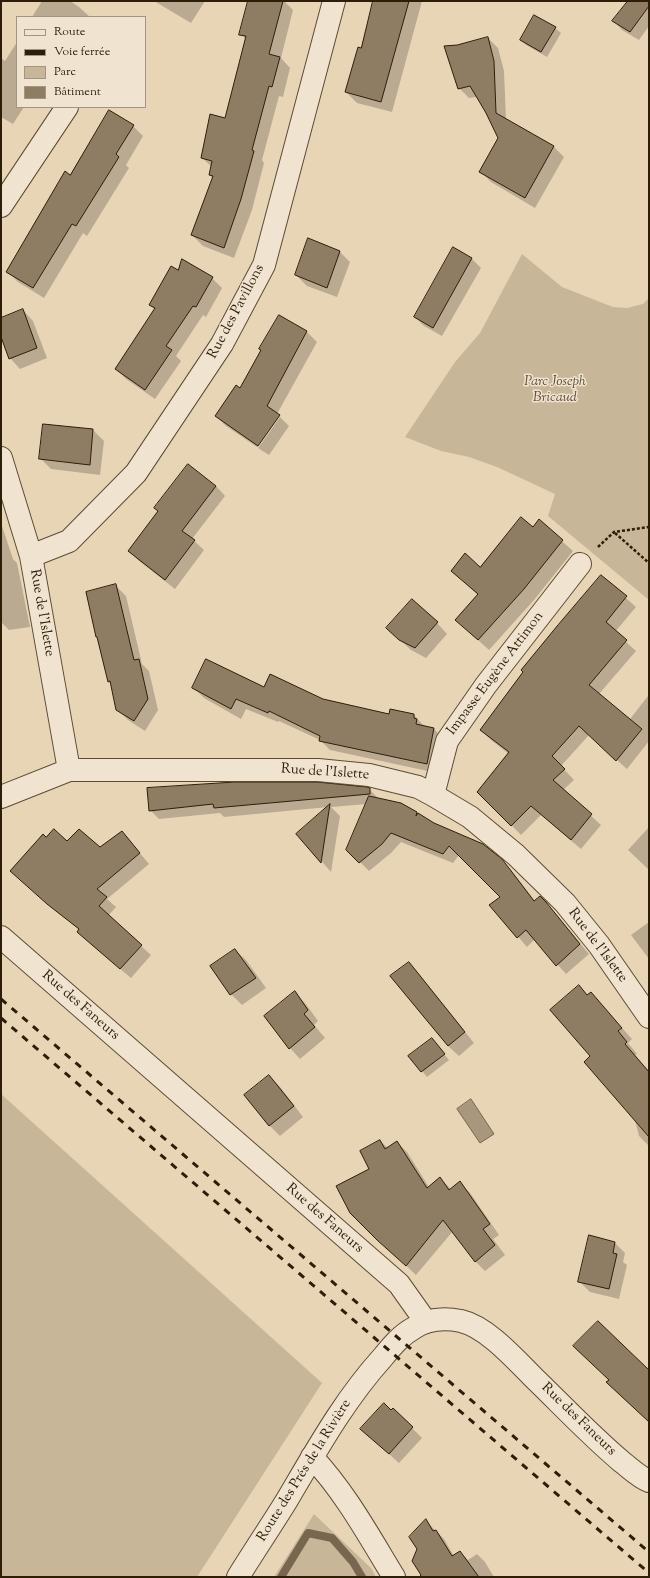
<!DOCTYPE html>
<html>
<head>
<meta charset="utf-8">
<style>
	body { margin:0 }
	#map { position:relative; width:650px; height:1578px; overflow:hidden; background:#e8d5b6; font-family:"Sorts Mill Goudy",serif }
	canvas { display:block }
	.frame { position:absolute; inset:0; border:2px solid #2d1e0a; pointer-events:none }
	.legend { position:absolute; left:16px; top:16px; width:130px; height:92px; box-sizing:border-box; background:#f0e4d0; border:1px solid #a29581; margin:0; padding:5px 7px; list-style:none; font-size:12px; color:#2d1e0a }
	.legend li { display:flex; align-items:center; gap:8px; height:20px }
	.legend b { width:20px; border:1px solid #a29581 }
</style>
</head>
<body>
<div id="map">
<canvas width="650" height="1578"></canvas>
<div class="frame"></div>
<ul class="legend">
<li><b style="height:5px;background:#f0e4d0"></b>Route</li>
<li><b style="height:5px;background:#2d1e0a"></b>Voie ferrée</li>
<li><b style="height:11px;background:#c8b699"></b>Parc</li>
<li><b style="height:11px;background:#8e7d63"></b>Bâtiment</li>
</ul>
</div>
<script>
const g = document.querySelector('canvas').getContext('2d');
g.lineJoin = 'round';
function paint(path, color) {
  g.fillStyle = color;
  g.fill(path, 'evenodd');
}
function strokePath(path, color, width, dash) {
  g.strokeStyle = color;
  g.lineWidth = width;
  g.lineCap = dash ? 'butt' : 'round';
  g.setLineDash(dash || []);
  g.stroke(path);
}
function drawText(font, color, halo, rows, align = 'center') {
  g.font = font + ' "Sorts Mill Goudy",serif';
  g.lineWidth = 3;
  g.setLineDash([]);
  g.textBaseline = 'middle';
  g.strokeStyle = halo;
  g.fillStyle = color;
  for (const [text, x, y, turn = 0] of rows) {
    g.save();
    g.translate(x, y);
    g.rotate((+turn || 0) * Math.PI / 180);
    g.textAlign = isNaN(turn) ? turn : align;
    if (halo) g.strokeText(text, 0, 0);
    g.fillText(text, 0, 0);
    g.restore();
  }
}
const green = new Path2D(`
	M522,254L562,287L613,307L627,308L643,304L649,298V600L548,516L555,494L497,467L469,457L441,451L405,437L455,362L480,333Z
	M1,1094L322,1383L197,1577H1Z
	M314,1514L371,1568L376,1577H274Z`);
const water = new Path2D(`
	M471,1099L494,1134L480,1143L457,1109Z`);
const shadow = new Path2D(`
	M42,1H70L79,7L90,17H32Z
	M154,1H205L191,23Z
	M249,1H284L293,10L281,58L290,68L283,97L279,96L262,160L264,163L252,210L234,258L203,246L192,235L213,179L210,175L212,167L202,158L226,120L246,40L241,34Z
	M385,1H422L392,112L357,103L346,92L361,50Z
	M629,1H649V26L639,40L622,30L614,21Z
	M555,28L561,33L547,57L526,45L521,40Z
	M488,38L498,48L504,71L506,119L554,147L564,157L535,208L491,182L481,172L500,138L477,97L469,98L459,88L457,46Z
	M17,42V107H24L13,124L1,117V58L5,61Z
	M133,126L143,136L126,165L129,168L87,236L83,233L44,298L18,282L7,271L70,176Z
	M453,248L472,259L481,268L442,336L424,326L415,317Z
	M340,252L350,262L337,297L307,286L296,275Z
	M178,271L212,278L222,288L206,317L203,315L176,356L181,361L155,399L126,379L116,369L155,310L150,305Z
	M23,310L33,321L47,358L20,369L10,358L1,334V319Z
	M279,316L307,332L317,342L277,414L280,416H278L257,447L226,426L216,416L240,389Z
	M280,417L289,426L269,455L258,448Z
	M44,425L93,430L104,441L100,475L51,469L40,458Z
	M216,486L225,496L192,539L204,550L175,589L139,561L129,551Z
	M539,521L573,551L534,600L489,650L456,620L478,595L452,571L480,568L533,529Z
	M1,523L13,559L17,563L30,627L9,630L1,622Z
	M601,576L636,607L615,632L636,651L599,694L630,719L648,696L649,697V741L627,769L589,735L561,766L574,780L563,790L601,825L581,849L541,815L521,835L479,792L509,754L491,740L481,730Z
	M115,585L126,596L142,664L149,671L158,710L145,731L128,720L117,709L112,685L108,681Z
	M437,623L447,634L426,658L411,650L398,638Z
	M194,688L265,689L389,715H414L424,726L434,729L444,739L437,773L330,750L320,740L279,721L278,722L246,709L241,719L204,698Z
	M148,789H369L378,798L416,812L433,823L501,860L511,870L535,901L540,897L555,913L589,954L566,974L535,939L527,947L491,905L501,897L459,855L453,863L401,842L391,853L369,871L348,850L367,804L331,807L340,816L331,872L298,834L328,807L224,817L220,813L159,819L150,810Z
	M649,827V870L628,850Z
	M122,832L149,864L107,899L116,907L108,916L151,955L131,978L88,942L78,932L80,930L58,913L11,871L46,838L99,849Z
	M649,922V959L631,935Z
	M235,950L246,960L266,988L242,1005L231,994L211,966Z
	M409,963L419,974L474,1043L459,1056L448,1046L391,977Z
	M579,986L588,996L591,993L632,1039L628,1043L637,1054L635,1055L649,1071V1146L639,1136L635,1120L591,1056Z
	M295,993L305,1003L318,1021L314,1025L325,1038L300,1059L290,1048Z
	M432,1039L449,1060L427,1077L410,1056Z
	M269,1076L280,1087L303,1117L280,1136L269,1125Z
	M380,1141L388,1148L397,1142L407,1152L429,1187L440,1178L451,1189L460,1183L470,1193L499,1235L493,1239L505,1255L485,1271L475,1261L453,1231L416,1275L361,1223L370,1169Z
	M615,1243L625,1253L623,1262L627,1265L619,1299L590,1292L579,1281Z
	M393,1409L422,1438L399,1463L371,1438Z
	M426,1521L444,1539L454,1556L460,1552L468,1560L477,1554L485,1562L494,1577H423Z`);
const stream = new Path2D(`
	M281,1577L308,1533L332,1538L353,1562L362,1577`);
const building = new Path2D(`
	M248,1H283L269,54L280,57L272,87L269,86L252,150L254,151L241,199L224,248L191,235L213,176L209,175L212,161L201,158L210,114L225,118L246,36L239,35Z
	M373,1H409L381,102L345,92L358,47L361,48Z
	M628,1H649V6L630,32L612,21Z
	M534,15L556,27L541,52L520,40Z
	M488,37L494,61L496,113L554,146L525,198L479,172L498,138L486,113L470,86L458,89L444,46L457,45Z
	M109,110L134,125L116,154L119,157L76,226L72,224L33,288L6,272L65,171L70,175Z
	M308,238L340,251L327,288L295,275Z
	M453,247L472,258L433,328L414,317Z
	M182,259L213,277L196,307L193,306L166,346L172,350L145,390L115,369L155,308L149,305L171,266L178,270Z
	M23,309L37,348L9,359L1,337V318Z
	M279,315L307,331L267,406L280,415L258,446L215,416L236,385L240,388L261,350L259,349Z
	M43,424L93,429L90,465L39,459Z
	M188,464L216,486L182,531L195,540L165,580L128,551L158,511L154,508Z
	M521,517L533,527L539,519L563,540L524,589L478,640L455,620L478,594L451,571L465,553L480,567Z
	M601,575L627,596L606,622L627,640L589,685L642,729L616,761L579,726L552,756L565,769L553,780L592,814L571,840L531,806L511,826L477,792L509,752L480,730L523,672L521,670L558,625Z
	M116,584L134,660L139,659L148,699L134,721L116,710L110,681L108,682L97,637H96L86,592Z
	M412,599L438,622L415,648L399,640L386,628Z
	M206,659L264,687L270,674L323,699L389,714L390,709L414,714V718L417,719L416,724L434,728L427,764L319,741L320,736L269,711L268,713L236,699L231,709L192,688Z
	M235,782H317L367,787L370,788V794L214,808L213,804L149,811L147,788Z
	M369,796L401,803L417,812L416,816L418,813L434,823L483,844L502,859L534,901L540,896L546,902L580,944L556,966L526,930L517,938L489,905L500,897L449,846L443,854L391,833L382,844L359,863L346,850Z
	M330,804L321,863L296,834Z
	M54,829L67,841L79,829L100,847L122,831L140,853L97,889L107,897L99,906L142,945L120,969L77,932L79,929L47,904L10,871L43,834L46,837Z
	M235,949L256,978L230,995L210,966Z
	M409,962L465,1032L448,1046L390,976Z
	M579,985L587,995L591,992L622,1028L618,1031L627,1042L625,1044L649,1072V1137L584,1062L590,1056L550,1010Z
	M295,991L308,1010L304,1014L315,1027L289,1049L264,1016Z
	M432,1038L445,1054L421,1072L408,1056Z
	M269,1075L294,1106L269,1126L244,1095Z
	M380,1140L385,1149L397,1141L427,1188L440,1177L449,1190L460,1181L490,1224L483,1229L495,1245L475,1262L443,1220L406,1266L377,1240L350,1213L336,1186L369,1169L360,1151Z
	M589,1235L615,1242L613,1253L617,1254L609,1289L578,1282Z
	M598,1321L649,1370V1422L606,1382L609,1380L573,1346Z
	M384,1403L391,1410L393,1408L413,1427L389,1454L360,1429Z
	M426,1519L433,1531L436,1530L452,1556L460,1551L479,1577H419L421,1575L412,1561L417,1549L409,1537Z`);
const path = new Path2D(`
	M615,533L649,563
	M598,547L614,532L649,527`);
const minor = new Path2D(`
	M1,206L67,107
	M1,458L31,556L69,770H318L369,775L418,787L433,795L470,817L516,855L565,903L599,945L649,1017
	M31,556L69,541L136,473L222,344L264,265L334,1
	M433,795L447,741L486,685L580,564
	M1,797L69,770
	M312,1457C345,1492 369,1536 394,1577`);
const tertiary = new Path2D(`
	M1,937L399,1284L426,1322
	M238,1577C254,1551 271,1526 287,1500C316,1451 344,1400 383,1357C392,1346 401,1335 414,1328C427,1319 445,1318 461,1321C487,1327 515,1359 534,1378C563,1406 591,1436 622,1462C630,1468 639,1477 649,1481`);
const rail = new Path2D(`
	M1,999L649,1552
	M1,1018L649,1573`);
const streetNames = [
	["Rue des Pavillons",237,312,-62],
	["Rue de l'Islette",41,613,80],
	["Impasse Eugène Attimon",496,674,-53],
	["Rue de l'Islette",325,773,4],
	["Rue de l'Islette",597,946,53],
	["Rue des Faneurs",80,1006,41],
	["Rue des Faneurs",324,1219,41],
	["Rue des Faneurs",578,1420,44],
	["Route des Prés de la Rivière",305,1471,-58]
];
const parkNames = [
	["Parc Joseph",555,383],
	["Bricaud",555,399]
];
paint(green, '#c8b699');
paint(water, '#a8977c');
strokePath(water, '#77674e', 1);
paint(shadow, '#0003');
strokePath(stream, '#77674e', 8);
paint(building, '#8e7d63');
strokePath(building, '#2d1e0a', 1);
strokePath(minor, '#5c4c35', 24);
strokePath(tertiary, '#5c4c35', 24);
strokePath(path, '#2d1e0a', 2.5, [3, 2]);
strokePath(minor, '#f0e4d0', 22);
strokePath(tertiary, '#f0e4d0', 22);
strokePath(rail, '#2d1e0a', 3, [7, 7]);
drawText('14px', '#2d1e0a', '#f0e4d0', streetNames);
drawText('italic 14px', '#5c4c35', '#f0e4d0', parkNames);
</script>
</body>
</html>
